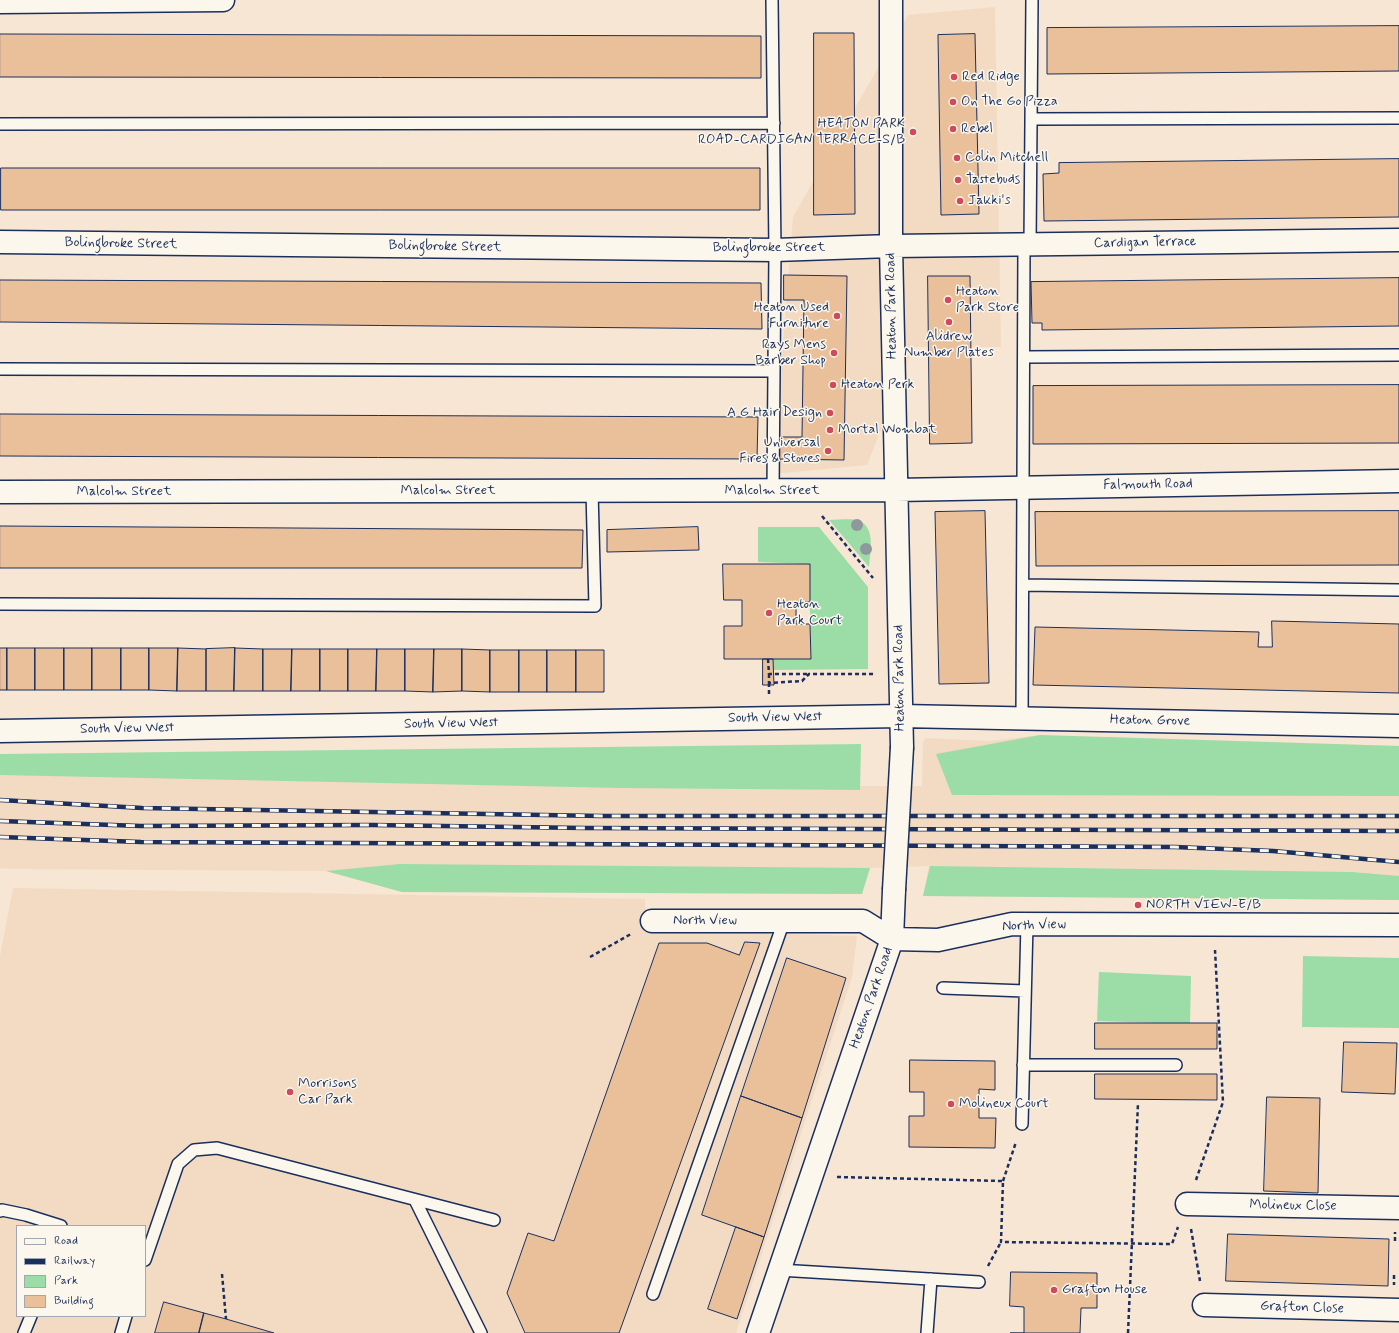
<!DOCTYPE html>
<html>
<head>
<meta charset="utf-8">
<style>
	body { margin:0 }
	#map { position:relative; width:1399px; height:1333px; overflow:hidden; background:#f6e6d3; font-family:Mynerve,sans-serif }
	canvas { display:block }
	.legend { position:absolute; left:16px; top:1225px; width:130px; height:92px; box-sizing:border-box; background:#fbf7ec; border:1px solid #a1a7b3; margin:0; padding:5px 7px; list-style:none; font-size:12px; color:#1b2f5e }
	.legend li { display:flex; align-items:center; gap:8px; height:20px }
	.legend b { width:20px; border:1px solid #a1a7b3 }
</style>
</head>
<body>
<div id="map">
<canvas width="1399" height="1333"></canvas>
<ul class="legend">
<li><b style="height:5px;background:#fbf7ec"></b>Road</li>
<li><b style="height:5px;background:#1b2f5e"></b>Railway</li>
<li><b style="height:11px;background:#9cdda7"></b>Park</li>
<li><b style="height:11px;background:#eac09a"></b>Building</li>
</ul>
</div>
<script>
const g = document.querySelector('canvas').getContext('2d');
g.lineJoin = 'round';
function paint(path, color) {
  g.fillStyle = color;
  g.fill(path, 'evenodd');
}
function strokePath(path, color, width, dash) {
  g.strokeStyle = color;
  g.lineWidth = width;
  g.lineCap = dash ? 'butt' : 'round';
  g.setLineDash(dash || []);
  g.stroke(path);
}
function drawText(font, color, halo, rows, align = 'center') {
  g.font = font + ' Mynerve,sans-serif';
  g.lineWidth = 3;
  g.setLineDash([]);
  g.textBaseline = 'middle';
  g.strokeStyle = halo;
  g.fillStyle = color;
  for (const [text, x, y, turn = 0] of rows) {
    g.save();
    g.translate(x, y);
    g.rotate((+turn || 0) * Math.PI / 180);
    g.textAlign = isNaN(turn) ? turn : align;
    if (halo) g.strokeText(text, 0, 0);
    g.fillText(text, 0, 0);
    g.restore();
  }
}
const built = new Path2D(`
	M995,7L1001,347H914L867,465L773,474L793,217L908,15Z
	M1040,735L1399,746V900L923,896L929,866L870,868L862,894L402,892L326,871L11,869L0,868V766L870,786H922L923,741L926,738L990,741Z
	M13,888L645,899L646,930L857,936L852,977L736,1333H0V956ZM17,1226H145V1316H17Z`);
const green = new Path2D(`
	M829,520C836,520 854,518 860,521C876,529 870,554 869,567Z
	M758,527H819L868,587V669L773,670V659H811L809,564L758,562Z
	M1040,735L1399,746V796L952,795L936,754Z
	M861,744L860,790L620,788L0,775V754Z
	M400,864L870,868L862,894L402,892L326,871Z
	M930,866L1352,872L1399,876V900L923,896Z
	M1303,956L1399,958V1028L1302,1027Z
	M1099,972L1191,976L1190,1024L1097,1021Z`);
const building = new Path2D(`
	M1399,26V71L1047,74V28Z
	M814,33H854L855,214L814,215Z
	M0,34L761,36V78L0,77Z
	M975,34L979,214L941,215L938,35Z
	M1399,159V217L1044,221L1043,174L1059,173V163Z
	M1,168H760V210H1Z
	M784,275L847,276L844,460L778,459V437H802L804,300H784Z
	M928,276H970L972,443L930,444Z
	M1399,278V326L1042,330V323H1032L1031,282Z
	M0,280L761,283L762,329L0,322Z
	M1399,385V443L1033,444V386Z
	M0,414L758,417L757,459L0,456Z
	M985,511L989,683L939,684L935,512Z
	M1399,511V565L1036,566L1035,512Z
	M0,526L583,530L582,568H0Z
	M698,527L699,550L607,552V530Z
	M723,564H810V602H796V624H810L811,659H724V626H742V600H724Z
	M1272,621L1399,624V693L1033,685L1035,627L1259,632L1258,647H1272Z
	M0,648H7V690H0Z
	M7,648H35V690H7Z
	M35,648H64V690H35Z
	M64,648H92V690H64Z
	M92,648H121V690H92Z
	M121,648H149V690H121Z
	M149,648H178L177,691L149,690Z
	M178,648L206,649V691H177Z
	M235,648L263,649V691H234Z
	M235,648L234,691H206V649Z
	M263,649H292L291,691H263Z
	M292,649H320V691H291Z
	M320,649H348V691H320Z
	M348,649H377L376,691H348Z
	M377,649H405V691H376Z
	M405,649H434L433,692L405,691Z
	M434,649H462V691L433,692Z
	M462,649L490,650V692L462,691Z
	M490,650H519V692H490Z
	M519,650H547V692H519Z
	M547,650H576V692H547Z
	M576,650H604V692H576Z
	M763,659H773L774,685H763Z
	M745,942L760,943L619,1333H525L507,1293L528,1233L554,1241L659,943H707L739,955Z
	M787,958L846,978L802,1118L741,1096Z
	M1095,1023H1217V1049H1095Z
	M1344,1042L1397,1043L1395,1094L1342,1092Z
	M910,1060L995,1061V1090L979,1089V1118H996L995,1148L909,1147V1116H924V1092H910Z
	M1095,1074H1217V1100L1095,1099Z
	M741,1096L802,1118L764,1237L702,1215Z
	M1267,1097L1320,1098L1318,1193L1264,1191Z
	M736,1227L764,1237L737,1319L708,1309Z
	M1228,1234L1389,1239L1388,1286L1226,1281Z
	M1011,1272L1097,1273V1308H1081L1080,1333H1010H1024V1307L1010,1306Z
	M164,1302L204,1313L199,1333H155Z
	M204,1313L226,1319L274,1333H199Z`);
const path = new Path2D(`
	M822,516L873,578
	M768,659L769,674H809
	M769,674V683L802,681L809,674H876
	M769,694V683
	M590,957L631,934
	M837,1177L1003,1181L1001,1242L1172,1244L1178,1227
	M1196,1180L1223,1102L1215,950
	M1003,1181L1016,1142
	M1191,1229L1200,1281
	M1395,1241V1232
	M988,1266L1001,1242
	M222,1274L226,1319
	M1394,1275V1285
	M1128,1333L1138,1103`);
const lane = new Path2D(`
	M772,0L775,250L773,490
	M1032,119L1399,118
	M0,124L774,123
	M1030,245L1032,0
	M1024,357L1399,355
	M0,369L774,371
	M1023,585L1399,590
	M0,604L595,606L592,491
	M1022,719L1024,245
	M943,988L1025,991
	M1023,1065H1176
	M1022,1124L1027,924
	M415,1200L481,1333
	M0,1211L2,1210L26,1215L61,1226
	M145,1260L178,1164L194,1150L217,1148L494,1220
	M779,1270L979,1282
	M653,1294L784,921
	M24,1333L31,1316
	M121,1333L126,1316
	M927,1333L931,1279`);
const street = new Path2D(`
	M891,0V246L902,747
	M0,2L223,0
	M0,242L775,250L891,246L1399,240
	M0,492L896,490L1399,481
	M0,731L901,716L1399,726
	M652,921H863L892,939L938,940L1012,924L1399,925
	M1187,1204L1399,1208
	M1204,1305L1399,1310
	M758,1333L892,939L894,890`);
const rail = new Path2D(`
	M0,800L142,808L601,816H1399
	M0,821L141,826L372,825L584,828L1399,831
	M0,837L141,842L1175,847L1273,851L1399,862`);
const streetBridge = new Path2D(`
	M894,890L902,747`);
const trees = [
	[857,525],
	[866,549]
];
const markers = [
	[954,77,4,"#d1495b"],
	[953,102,4,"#d1495b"],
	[953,129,4,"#d1495b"],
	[913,132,4,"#d1495b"],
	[957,158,4,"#d1495b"],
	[958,180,4,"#d1495b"],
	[960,201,4,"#d1495b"],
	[948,300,4,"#d1495b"],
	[837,316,4,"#d1495b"],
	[949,322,4,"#d1495b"],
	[834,353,4,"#d1495b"],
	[833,385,4,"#d1495b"],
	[830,413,4,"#d1495b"],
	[830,430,4,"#d1495b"],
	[828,451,4,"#d1495b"],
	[769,613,4,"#d1495b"],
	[1138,905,4,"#d1495b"],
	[290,1092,4,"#d1495b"],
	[951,1104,4,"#d1495b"],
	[1054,1290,4,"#d1495b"]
];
const poiNames = [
	["Red Ridge",962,77],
	["On The Go Pizza",961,102],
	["HEATON PARK",905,124,"right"],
	["ROAD-CARDIGAN TERRACE-S/B",905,140,"right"],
	["Rebel",961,129],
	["Colin Mitchell",965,158],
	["Tastebuds",966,180],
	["Jakki's",968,201],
	["Heaton",956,292],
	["Park Store",956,308],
	["Heaton Used",829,308,"right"],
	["Furniture",829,324,"right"],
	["Alidrew",949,337,"center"],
	["Number Plates",949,353,"center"],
	["Rays Mens",826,345,"right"],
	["Barber Shop",826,361,"right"],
	["Heaton Perk",841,385],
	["A G Hair Design",822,413,"right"],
	["Mortal Wombat",838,430],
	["Universal",820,443,"right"],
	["Fires & Stoves",820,459,"right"],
	["Heaton",777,605],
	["Park Court",777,621],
	["NORTH VIEW-E/B",1146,905],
	["Morrisons",298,1084],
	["Car Park",298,1100],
	["Molineux Court",959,1104],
	["Grafton House",1062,1290]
];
const streetNames = [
	["Cardigan Terrace",1145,243,-1],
	["Bolingbroke Street",121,244,1],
	["Bolingbroke Street",445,247,1],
	["Bolingbroke Street",769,248],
	["Heaton Park Road",892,306,-91],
	["Falmouth Road",1148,485,-1],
	["Malcolm Street",448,491],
	["Malcolm Street",772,491],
	["Malcolm Street",124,492],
	["Heaton Park Road",900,678,-91],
	["South View West",775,718,-1],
	["Heaton Grove",1150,721,1],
	["South View West",451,724,-1],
	["South View West",127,729,-1],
	["North View",705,921],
	["North View",1034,926,-2],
	["Heaton Park Road",872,998,-71],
	["Molineux Close",1293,1206,1],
	["Grafton Close",1302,1308,2]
];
paint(built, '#f2dbc2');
paint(green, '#9cdda7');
paint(building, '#eac09a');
strokePath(building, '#1b2f5e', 1);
strokePath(lane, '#1b2f5e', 14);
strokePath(street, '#1b2f5e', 25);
strokePath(path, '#1b2f5e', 2.5, [4, 3]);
strokePath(lane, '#fbf7ec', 11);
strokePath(street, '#fbf7ec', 22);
strokePath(rail, '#1b2f5e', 4.5);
strokePath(rail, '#fbf7ec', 3, [9]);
strokePath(streetBridge, '#1b2f5e', 25, []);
strokePath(streetBridge, '#fbf7ec', 22);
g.fillStyle = '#8f999d';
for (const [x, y] of trees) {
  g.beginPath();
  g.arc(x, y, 6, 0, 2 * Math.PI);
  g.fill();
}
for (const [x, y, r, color] of markers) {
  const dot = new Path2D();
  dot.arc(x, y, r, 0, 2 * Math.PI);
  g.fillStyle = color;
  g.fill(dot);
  strokePath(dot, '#fbf7ec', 1.5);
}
drawText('14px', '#1b2f5e', '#fbf7ec', poiNames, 'left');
drawText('14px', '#1b2f5e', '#fbf7ec', streetNames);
</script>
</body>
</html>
